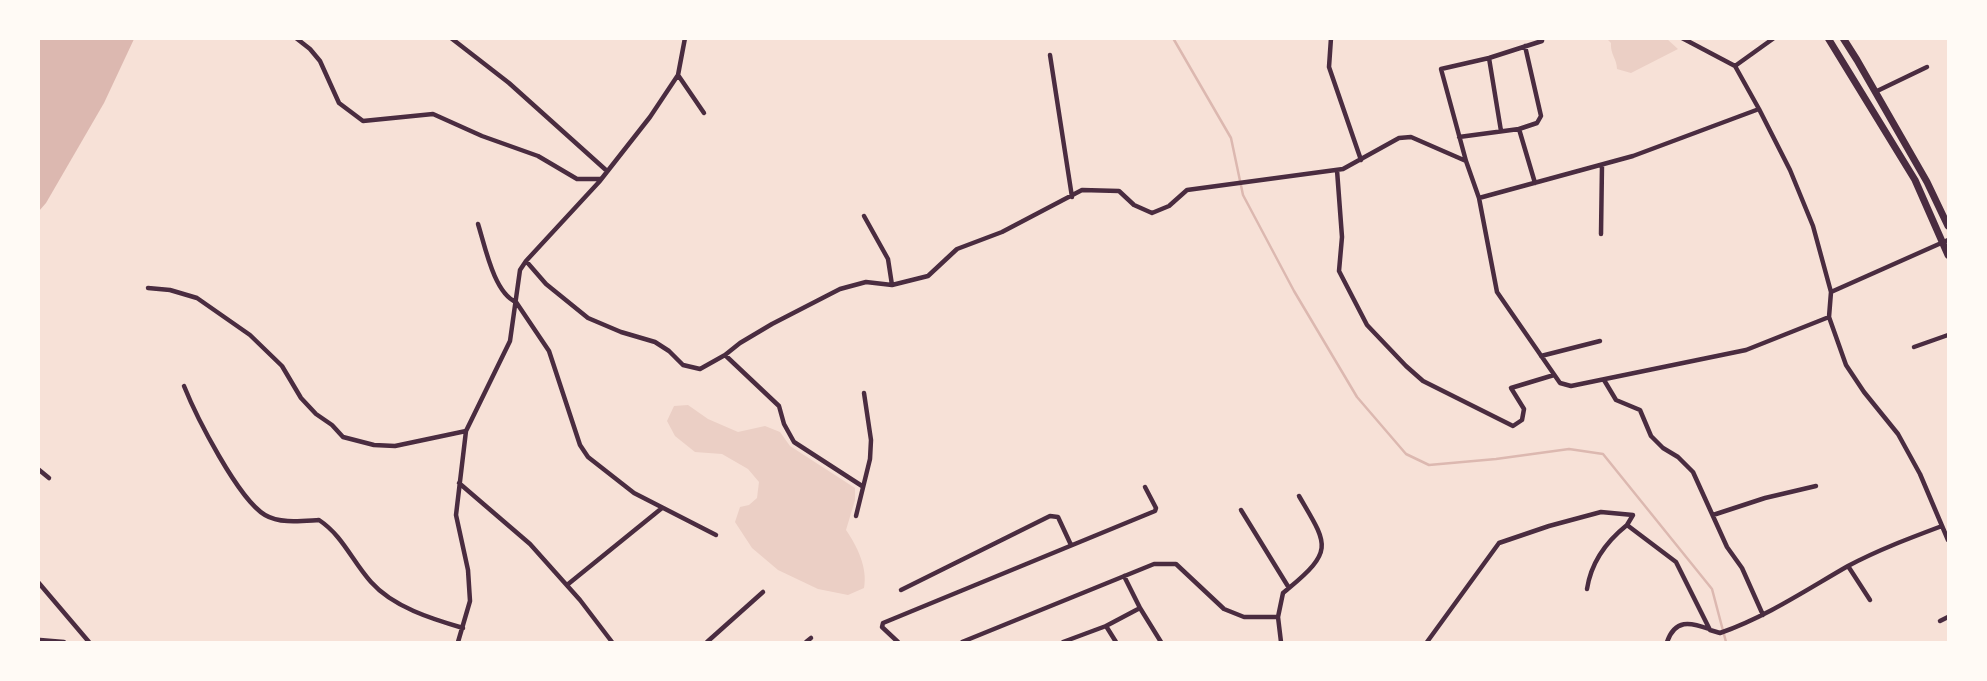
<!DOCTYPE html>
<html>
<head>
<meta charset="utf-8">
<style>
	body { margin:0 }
	#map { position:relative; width:1987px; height:681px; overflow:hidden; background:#f7e1d7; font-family:Commissioner,sans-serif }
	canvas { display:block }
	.frame { position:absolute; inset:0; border:40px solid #fffaf5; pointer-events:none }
</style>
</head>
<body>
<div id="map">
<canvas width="1987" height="681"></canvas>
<div class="frame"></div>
</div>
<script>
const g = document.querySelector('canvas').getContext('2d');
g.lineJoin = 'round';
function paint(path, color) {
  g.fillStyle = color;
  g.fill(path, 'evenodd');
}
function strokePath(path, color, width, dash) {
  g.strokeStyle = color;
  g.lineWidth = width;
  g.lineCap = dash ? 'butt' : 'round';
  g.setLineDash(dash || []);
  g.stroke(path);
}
const green = new Path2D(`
	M1607,39H1667L1678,49L1631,73L1617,69C1617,59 1610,54 1611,43Z
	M688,405L708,419L738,432L765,426L780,432L790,446L855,488V500L846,530C857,546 868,568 864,588L848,595L818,589L778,570L752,548L735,522L740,507L749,505L757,498L759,482L748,469L722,454L695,452L675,436L667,421L674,406Z`);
const water = new Path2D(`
	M39,38L134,39L104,103L46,203L39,211Z`);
const stream = new Path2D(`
	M1173,38L1231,138L1243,195L1294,291L1357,397L1406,454L1429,465L1496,459L1569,449L1603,454L1712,589L1726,642`);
const minor = new Path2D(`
	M296,38L310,49L320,61L339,103L363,121L433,114L482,136L538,156L577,179H600
	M451,38L509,83L607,171
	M1331,38L1329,67L1361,160
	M1682,38L1735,66L1759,109L1790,170L1813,226L1831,292L1829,317L1846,365L1864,392L1898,434L1920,474L1948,540
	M1525,46L1541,116L1537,123L1519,129L1535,183
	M1050,55L1072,197
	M1489,58L1501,131
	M1735,66L1774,38
	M678,75L704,113
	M1875,92L1927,67
	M1459,137L1519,129
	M1466,161L1441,69L1489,58L1542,41V38
	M1337,170L1342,237L1339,271L1367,325L1406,366L1423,381L1513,426L1522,420L1524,409L1511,388L1554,375
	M1479,198L1497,292L1560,383L1571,386L1746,350L1829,317
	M864,216L888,259L892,285
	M478,224C485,246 494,293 516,302L549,351L580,445L588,457L634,493L716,535
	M1601,234L1602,165
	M526,261L546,284L588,318L621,332L655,342L669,351L683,365L700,369L725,355L740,343L772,324L840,289L866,282L892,285L928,276L957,249L1002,232L1082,190L1119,191L1134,205L1152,213L1169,206L1187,190L1343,169L1399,138L1411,137L1466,161L1479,198L1633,156L1759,109
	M148,288L170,290L197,298L250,335L282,366L301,398L316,414L332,425L343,437L374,445L395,446L466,431
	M1831,292L1948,240
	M1914,347L1948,335
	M725,355L779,406L784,424L794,442L862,486
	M1541,356L1600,341
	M1604,380L1616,400L1640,410L1651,436L1663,448L1678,457L1693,472L1727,547L1742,568L1763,615
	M184,386C196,416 238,499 265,515C280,524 302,521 319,520C343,536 352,561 371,582C393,607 432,619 463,628
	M38,469L49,478
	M459,483L530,544L580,600L612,642
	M1241,510L1289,588C1335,550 1327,544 1299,496
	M1713,515L1765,498L1816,486
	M856,516L870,459L871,440L864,393
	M1848,566L1870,600
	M1124,576L1140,608
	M38,582L89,642
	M567,585L662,508
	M1587,589C1591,563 1607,541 1627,525
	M901,590L1050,516L1058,517L1071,545
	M1278,617L1283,593L1289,588
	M1940,621L1948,617
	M1106,626L1140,608L1161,642
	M40,640L64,642
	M458,642L470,601L468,570L456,515L466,431L510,341L520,270L526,261L599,182L650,117L678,75L685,38
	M707,642L763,592
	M806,642L811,638
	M898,642L882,627L883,623L1155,511L1156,508L1145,487
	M962,642L1154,564H1176L1224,609L1244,617H1278L1281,642
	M1063,642L1106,626L1116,642
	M1427,642L1499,543L1549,526L1601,512L1633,515L1627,525L1676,562L1710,630L1720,633C1766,617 1806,590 1848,566C1878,550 1910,538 1942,526
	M1667,642C1675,619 1690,622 1709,629`);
const trunk = new Path2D(`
	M1828,38L1915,180L1948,255
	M1843,38L1857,60L1927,182L1948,226`);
paint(green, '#ebcfc5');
paint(water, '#dcb8b0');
strokePath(stream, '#dcb8b0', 2.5);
strokePath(minor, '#4a2c40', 4.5);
strokePath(trunk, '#4a2c40', 7);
</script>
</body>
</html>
